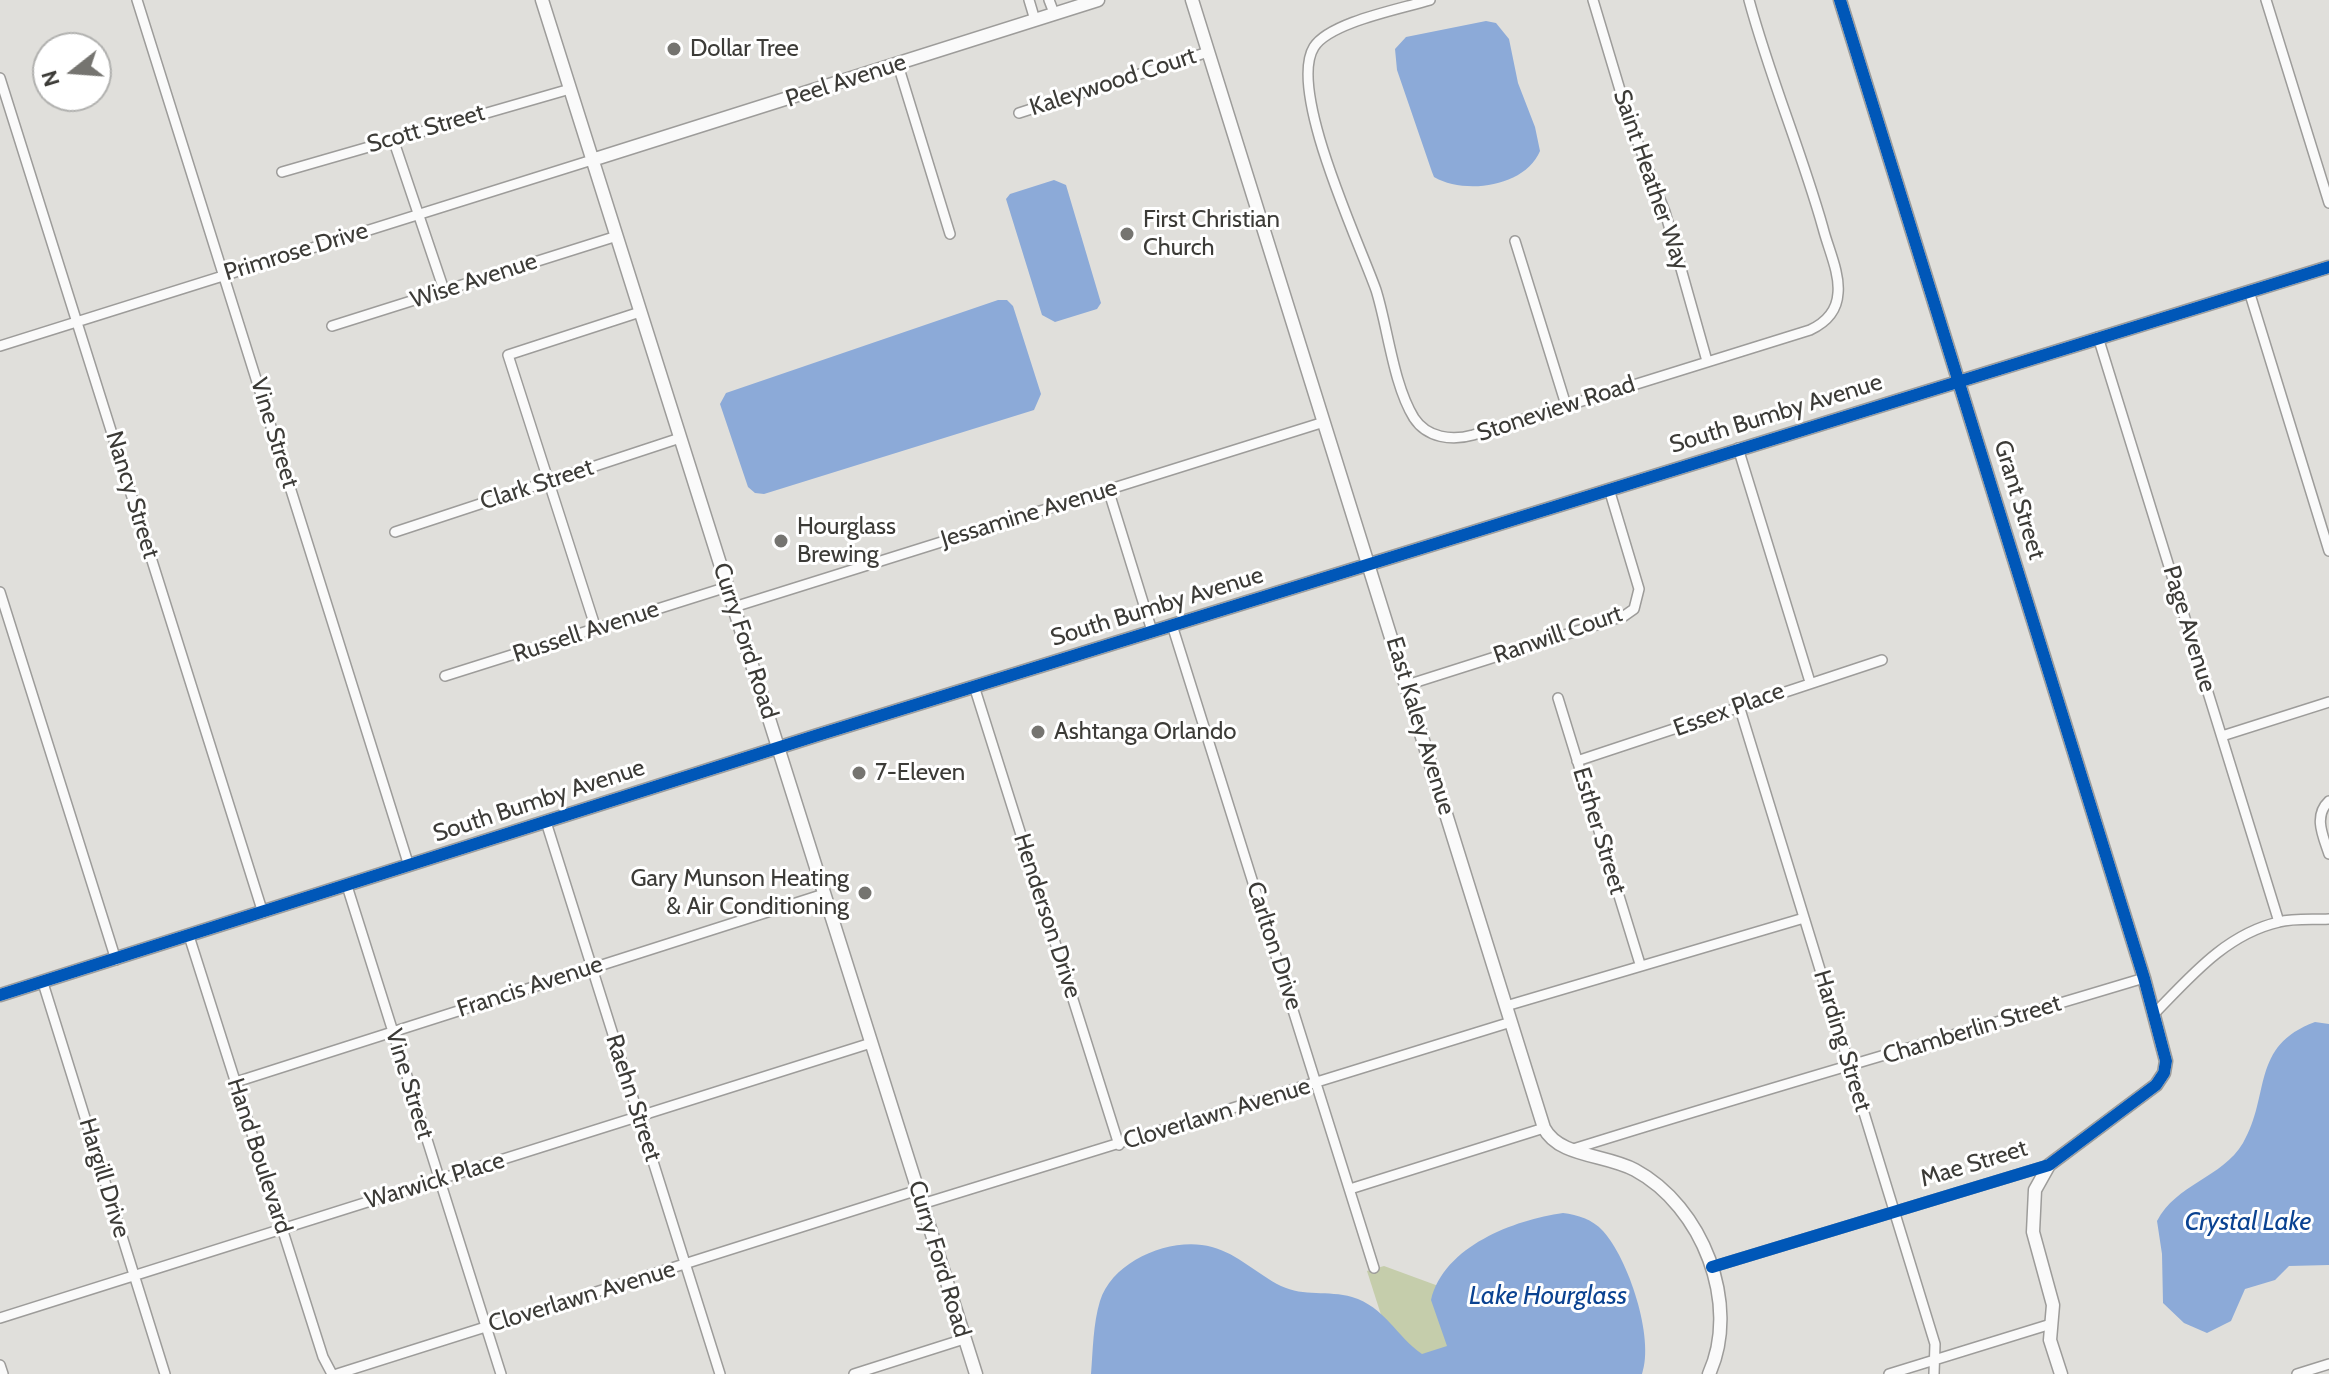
<!DOCTYPE html>
<html>
<head>
<meta charset="utf-8">
<style>
	body { margin:0 }
	#map { position:relative; width:2329px; height:1374px; overflow:hidden; background:#e0dfdb; font-family:Cabin,sans-serif }
	canvas { display:block }
	.north { position:absolute; left:32px; top:32px; width:80px; height:80px; box-sizing:border-box; background:#fff; border:2px solid #b1b1af; border-radius:50%; rotate:253deg; font-size:22px; font-weight:700; line-height:32px; text-align:center; color:#3c3b37 }
	.north::after { content:''; display:block; margin:auto; width:28px; height:36px; background:#757470; clip-path:polygon(50% 0,100% 100%,50% 72%,0 100%) }
</style>
</head>
<body>
<div id="map">
<canvas width="2329" height="1374"></canvas>
<div class="north">N</div>
</div>
<script>
const g = document.querySelector('canvas').getContext('2d');
g.lineJoin = 'round';
function paint(path, color) {
  g.fillStyle = color;
  g.fill(path, 'evenodd');
}
function strokePath(path, color, width, dash) {
  g.strokeStyle = color;
  g.lineWidth = width;
  g.lineCap = dash ? 'butt' : 'round';
  g.setLineDash(dash || []);
  g.stroke(path);
}
function drawText(font, color, halo, rows, align = 'center') {
  g.font = font + ' Cabin,sans-serif';
  g.lineWidth = 6;
  g.setLineDash([]);
  g.textBaseline = 'middle';
  g.strokeStyle = halo;
  g.fillStyle = color;
  for (const [text, x, y, turn = 0] of rows) {
    g.save();
    g.translate(x, y);
    g.rotate((+turn || 0) * Math.PI / 180);
    g.textAlign = isNaN(turn) ? turn : align;
    if (halo) g.strokeText(text, 0, 0);
    g.fillText(text, 0, 0);
    g.restore();
  }
}
const green = new Path2D(`
	M1384,1266L1542,1324L1398,1368L1367,1271Z`);
const water = new Path2D(`
	M1486,21L1496,23L1509,39L1518,83L1535,127L1540,151C1525,187 1465,195 1434,177L1432,172L1397,70L1395,49L1406,37Z
	M1054,180L1066,185L1101,303L1097,309L1055,322L1042,315L1006,199L1010,194Z
	M998,300H1007L1013,306L1041,394L1034,410L764,494L755,493L748,487L720,404L726,393Z
	M2315,1022L2329,1024V1265L2289,1266L2275,1280L2245,1289L2231,1321L2207,1333L2184,1323L2163,1303L2162,1254L2157,1221C2176,1184 2222,1178 2243,1143C2271,1095 2250,1046 2315,1022Z
	M1563,1213C1578,1215 1592,1219 1603,1231C1628,1258 1655,1338 1642,1374H1091C1093,1350 1093,1324 1100,1301C1113,1260 1172,1236 1212,1247C1238,1254 1257,1274 1281,1286C1304,1297 1328,1290 1352,1297C1385,1307 1396,1336 1422,1354L1447,1346L1431,1300C1444,1246 1514,1220 1563,1213Z`);
const street = new Path2D(`
	M137,0L409,866
	M1029,0L1035,20
	M1049,0L1054,13
	M1430,0C1401,9 1330,22 1314,47C1287,90 1359,242 1376,290C1388,328 1393,384 1414,418C1427,438 1452,441 1473,435L1810,330C1825,323 1837,311 1838,293C1840,273 1828,248 1823,228C1801,150 1770,78 1749,0
	M1593,0L1629,120L1665,212L1707,361
	M2266,0L2329,203
	M898,65L950,234
	M0,78L263,913
	M1019,113L1208,52
	M393,139L444,290
	M282,172L570,89
	M1515,241L1566,405
	M2249,291L2329,551
	M332,326L617,236
	M2098,337L2279,922
	M0,346L592,160
	M1738,448L1810,682
	M1108,489L1152,631
	M395,532L680,438
	M0,592L116,960
	M734,607L1324,422
	M1172,625L1374,1268
	M596,629L508,355L640,312
	M445,676L727,587
	M1407,685L1624,616L1634,609L1639,589L1609,489
	M974,686L1119,1145
	M1558,698L1640,964
	M1740,709L1935,1344L1934,1374
	M2222,736L2329,702
	M1577,761L1882,660
	M2329,801C2313,816 2323,836 2329,854
	M546,822L720,1374
	M347,886L501,1374
	M189,936L323,1357L332,1374
	M43,983L165,1374
	M1506,1006L1804,918
	M2154,1014C2190,977 2226,934 2279,922C2294,918 2313,920 2329,919
	M236,1082L824,894
	M1570,1150C1761,1090 1952,1036 2144,978
	M1350,1189L1544,1128
	M922,1204L1511,1022
	M1712,1267L2049,1165
	M0,1318L871,1043
	M0,1365L3,1374
	M337,1374L918,1190
	M854,1374L964,1339
	M1889,1374L2051,1324
	M2297,1374L2329,1364`);
const secondary = new Path2D(`
	M542,0L976,1374
	M1192,0L1544,1128C1559,1157 1605,1154 1635,1170C1702,1206 1741,1304 1709,1374
	M1840,0L2144,978L2166,1061L2164,1073L2156,1085L2049,1165L2035,1190L2033,1232L2053,1305L2050,1340L2061,1374
	M592,160L1098,0
	M0,995L818,735L2329,267`);
const cycleway = new Path2D(`
	M0,995L818,735L2329,267
	M1712,1267L2049,1165L2156,1085L2164,1073L2166,1061L2144,978L1840,0`);
const markers = [
	[674,49,8,"#757470"],
	[1127,234,8,"#757470"],
	[781,541,8,"#757470"],
	[1038,732,8,"#757470"],
	[859,773,8,"#757470"],
	[865,893,8,"#757470"]
];
const poiNames = [
	["Dollar Tree",690,49],
	["First Christian",1143,220],
	["Church",1143,248],
	["Hourglass",797,527],
	["Brewing",797,555],
	["Ashtanga Orlando",1054,732],
	["7-Eleven",875,773],
	["Gary Munson Heating",849,879,"right"],
	["& Air Conditioning",849,907,"right"]
];
const streetNames = [
	["Peel Avenue",846,81,-18],
	["Kaleywood Court",1113,82,-18],
	["Scott Street",426,129,-16],
	["Saint Heather Way",1651,180,71],
	["Primrose Drive",296,252,-17],
	["Wise Avenue",474,281,-18],
	["Stoneview Road",1556,409,-18],
	["South Bumby Avenue",1776,414,-17],
	["Vine Street",274,433,73],
	["Clark Street",537,485,-18],
	["Nancy Street",132,495,73],
	["Grant Street",2019,500,73],
	["Jessamine Avenue",1029,514,-17],
	["South Bumby Avenue",1157,607,-17],
	["Page Avenue",2189,629,73],
	["Russell Avenue",586,632,-18],
	["Ranwill Court",1558,635,-19],
	["Curry Ford Road",745,641,72],
	["Essex Place",1729,710,-20],
	["East Kaley Avenue",1420,726,73],
	["South Bumby Avenue",539,801,-18],
	["Esther Street",1599,831,73],
	["Henderson Drive",1047,916,72],
	["Carlton Drive",1274,946,72],
	["Francis Avenue",530,987,-18],
	["Chamberlin Street",1972,1030,-17],
	["Harding Street",1842,1041,73],
	["Vine Street",409,1084,73],
	["Raehn Street",633,1098,72],
	["Cloverlawn Avenue",1217,1114,-17],
	["Hand Boulevard",259,1156,72],
	["Mae Street",1974,1164,-17],
	["Hargill Drive",104,1178,73],
	["Warwick Place",435,1181,-17],
	["Curry Ford Road",939,1259,73],
	["Cloverlawn Avenue",582,1297,-17]
];
const waterNames = [
	["Crystal Lake",2248,1222],
	["Lake Hourglass",1548,1296]
];
paint(green, '#c5cdab');
paint(water, '#8caad8');
strokePath(street, '#9d9c9a', 12);
strokePath(secondary, '#9d9c9a', 15);
strokePath(street, '#fafafa', 9);
strokePath(secondary, '#fafafa', 12);
strokePath(cycleway, '#0057b8', 12);
for (const [x, y, r, color] of markers) {
  const dot = new Path2D();
  dot.arc(x, y, r, 0, 2 * Math.PI);
  g.fillStyle = color;
  g.fill(dot);
  strokePath(dot, '#fff', 3);
}
drawText('24px', '#3c3b37', '#fff', poiNames, 'left');
drawText('24px', '#3c3b37', '#fff', streetNames);
drawText('italic 26px', '#0a4291', '#fff', waterNames);
</script>
</body>
</html>
